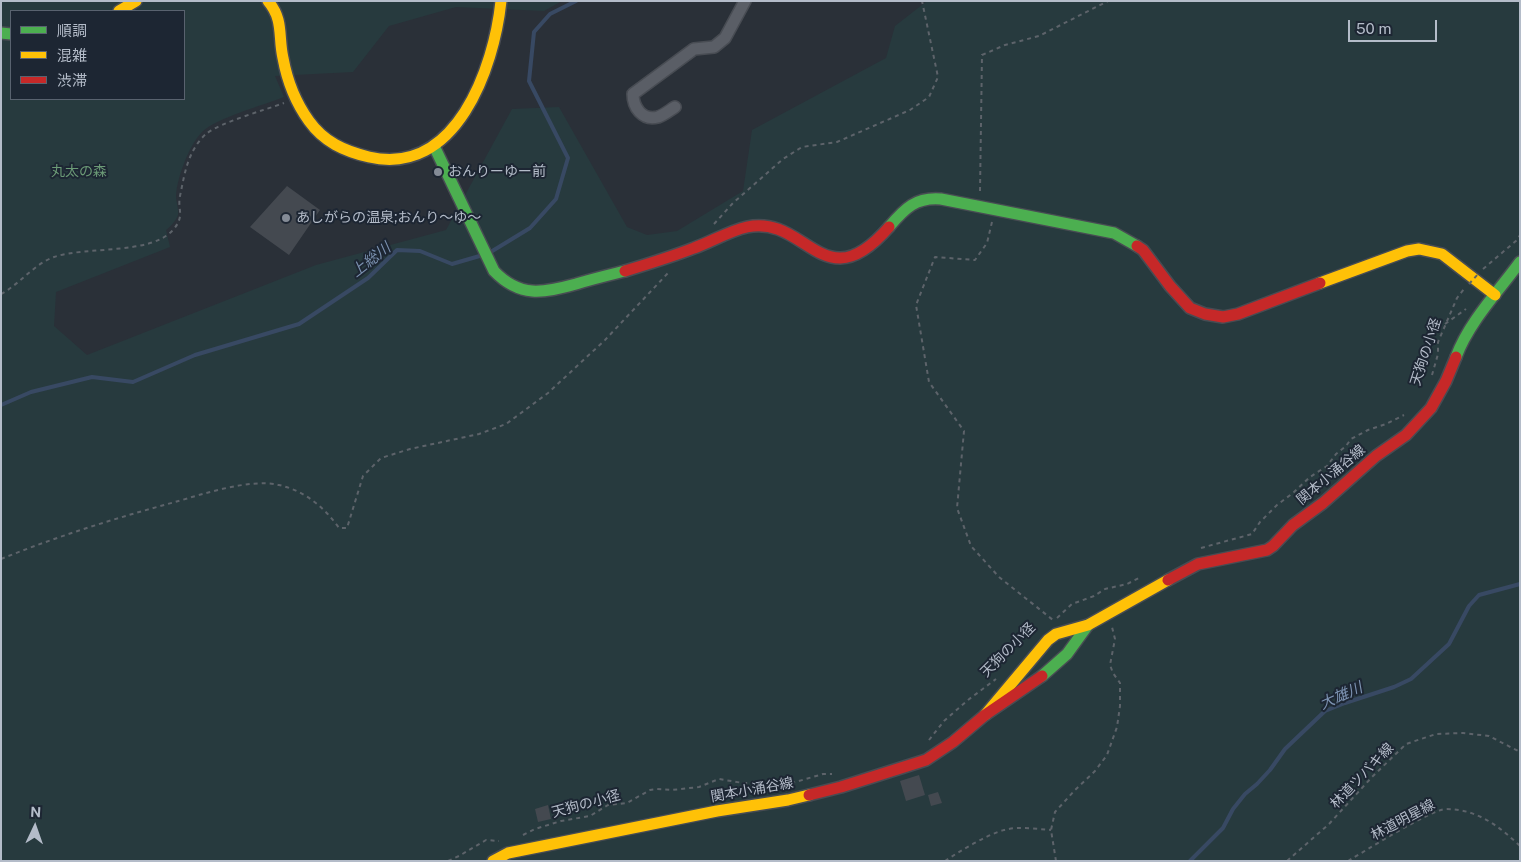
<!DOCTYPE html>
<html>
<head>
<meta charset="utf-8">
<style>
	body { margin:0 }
	#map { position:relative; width:1521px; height:862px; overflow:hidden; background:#2a3038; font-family:"Public Sans","Noto Sans JP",sans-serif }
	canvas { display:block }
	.frame { position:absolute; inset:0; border:2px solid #b4bcc9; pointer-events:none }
	.legend { position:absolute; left:10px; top:10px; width:175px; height:90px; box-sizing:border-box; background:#1d2633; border:1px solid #59626f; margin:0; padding:6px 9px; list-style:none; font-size:15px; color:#b4bcc9 }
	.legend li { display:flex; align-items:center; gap:10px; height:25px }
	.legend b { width:25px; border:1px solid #59626f }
	.north { position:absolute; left:10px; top:802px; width:50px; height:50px; -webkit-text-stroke:4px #1d2633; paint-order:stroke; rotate:3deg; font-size:14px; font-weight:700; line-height:20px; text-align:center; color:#b4bcc9 }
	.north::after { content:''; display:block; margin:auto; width:18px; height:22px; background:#b4bcc9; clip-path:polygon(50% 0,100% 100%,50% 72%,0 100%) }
	.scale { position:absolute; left:1348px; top:20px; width:89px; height:22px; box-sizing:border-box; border:2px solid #b4bcc9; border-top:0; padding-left:6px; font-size:15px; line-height:18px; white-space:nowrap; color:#b4bcc9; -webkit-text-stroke:4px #1d2633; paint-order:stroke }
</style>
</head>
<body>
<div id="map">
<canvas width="1521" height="862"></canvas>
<div class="frame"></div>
<ul class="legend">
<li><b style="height:6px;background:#4caf50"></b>順調</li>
<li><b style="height:6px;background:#ffc107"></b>混雑</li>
<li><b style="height:6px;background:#c62828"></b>渋滞</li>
</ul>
<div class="north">N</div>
<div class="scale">50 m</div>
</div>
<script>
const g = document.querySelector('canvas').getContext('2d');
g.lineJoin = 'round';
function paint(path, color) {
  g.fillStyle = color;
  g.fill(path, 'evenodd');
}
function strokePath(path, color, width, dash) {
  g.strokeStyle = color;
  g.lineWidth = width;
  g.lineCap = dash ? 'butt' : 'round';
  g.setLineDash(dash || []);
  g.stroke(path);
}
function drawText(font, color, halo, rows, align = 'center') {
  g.font = font + ' "Public Sans","Noto Sans JP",sans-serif';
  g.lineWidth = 4;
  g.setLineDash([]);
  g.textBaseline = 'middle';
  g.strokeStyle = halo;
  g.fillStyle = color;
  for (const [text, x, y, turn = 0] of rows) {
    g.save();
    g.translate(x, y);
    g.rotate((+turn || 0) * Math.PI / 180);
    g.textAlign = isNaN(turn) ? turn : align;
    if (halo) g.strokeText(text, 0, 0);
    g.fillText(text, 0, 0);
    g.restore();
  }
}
const green = new Path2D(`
	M1,1H562L544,11L456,7L389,26L353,72L275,76L284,97C264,105 216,118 202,132C189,145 177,178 176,196C176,202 179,209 178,215C176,221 170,227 166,230L170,247L56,292L54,326L87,355L316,265L446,230L512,109L559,107L627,227L647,235L677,231L743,191L752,130L886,58L895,26L927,1H1520V861H1ZM11,11H184V99H11Z`);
const stream = new Path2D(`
	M489,253L530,228L556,199L568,158L529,81L534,32L550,14L576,1
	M1,405L31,392L92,377L133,382L195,355L299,324L368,278L397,250L420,251L452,264L483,255
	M1190,861L1223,828L1233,809L1245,794L1257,784L1270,770L1285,749L1325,711L1345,703L1394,687L1411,679L1449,644L1469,606L1479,595L1520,584`);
const building = new Path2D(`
	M287,186L320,210L289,255L250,227Z
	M919,775L925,795L906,801L900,781Z
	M938,792L942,803L931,806L928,795Z
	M548,805L551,819L538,822L535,809Z`);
const path = new Path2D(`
	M980,191L982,55L1005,45L1039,36L1108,1
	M992,222L987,243L975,260L935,257L916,305L929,382L964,431L957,508L971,546L999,577L1053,620
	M714,224L733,203L783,159L802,147L837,142L910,110L929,97L938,77L922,1
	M1483,269L1517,240L1520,235
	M1,294C20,284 34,264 54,257C86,246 149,255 172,231C186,216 177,210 180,196C183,182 185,168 191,155C194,148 200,139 206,134C221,122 265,110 284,103
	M1445,324L1466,309
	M1432,375L1438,354V342L1457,298L1464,289
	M1201,548L1252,534L1260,522L1277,505L1293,493L1310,477L1327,466L1336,454L1346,446L1351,439L1368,430L1386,424L1404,415
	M1,559C58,536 116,518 175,502C203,494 251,478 279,485C305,491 324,507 339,528H347L363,476L381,458L410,449L479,434L506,424L548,393L605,340L668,273
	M1057,618L1072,604L1094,596L1105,589L1127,584L1139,578
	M929,740L944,721L968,700L996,679
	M523,835L535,829L561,821L590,816L608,805L627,803L650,790L657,789L672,790L699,787L719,779L743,783H792L823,774H832
	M448,861L459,856L486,840L499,841
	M945,861C960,851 986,835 1004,830C1018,826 1036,829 1051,830
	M1056,861L1051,830L1055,812L1075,790L1095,771L1107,755L1117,727L1120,706V683L1113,673L1110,665L1115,639L1112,627
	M1287,861L1329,824L1372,777L1406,744L1436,734L1463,733L1489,736L1520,752
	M1348,861C1365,851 1432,809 1446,809C1477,809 1499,826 1520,846`);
const street = new Path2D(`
	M675,107C670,110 664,115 658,117C642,121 633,107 633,94L694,49L714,47L725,38L745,1`);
const fast = new Path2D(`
	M1,33L11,34
	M434,146L494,271C520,298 543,293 576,284C592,279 609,275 625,271
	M889,227C905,208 916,197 941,199L1114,233L1137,246
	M1456,357C1469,322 1498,292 1520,262
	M1042,676L1067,654L1088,625`);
const slow = new Path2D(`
	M268,1C284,20 278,36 283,58C287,80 296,103 309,121C324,142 344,151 369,157C456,177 494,68 501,1
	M119,11L136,1
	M1320,283L1407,251L1419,249L1442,254L1495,295
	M985,715L1048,640L1056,634L1088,625L1168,580
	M493,861L508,853L717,811L788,800L809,795`);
const jam = new Path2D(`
	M1137,246L1143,250L1170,286L1190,308L1205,314L1223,317L1238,314L1320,283
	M625,271C648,264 671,257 694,248C711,242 729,231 747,227C807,214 823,303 889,227
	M1168,580L1198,564L1267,550L1273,546L1293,525L1323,503L1376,456L1406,435L1431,408L1446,381L1456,357
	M809,795L841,787L926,760L953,742L985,715L1042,676`);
const pathBridge = new Path2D(`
	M1469,284L1479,273`);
const markers = [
	[438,172,5,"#848b96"],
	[286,218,5,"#848b96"]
];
const parkNames = [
	["丸太の森",79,172]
];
const poiNames = [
	["おんりーゆー前",448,172],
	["あしがらの温泉;おんり〜ゆ〜",296,218]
];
const streetNames = [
	["天狗の小径",1426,352,-72],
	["関本小涌谷線",1331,475,-40],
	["天狗の小径",1008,650,-45],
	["林道ツバキ線",1362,776,-46],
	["関本小涌谷線",752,790,-10],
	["天狗の小径",586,804,-15],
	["林道明星線",1403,820,-28]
];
const waterNames = [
	["上総川",371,260,-38],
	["大雄川",1341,696,-24]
];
paint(green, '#273a3e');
strokePath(stream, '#384963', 4);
paint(building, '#444950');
strokePath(street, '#484c53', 14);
strokePath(fast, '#484c53', 14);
strokePath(slow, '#484c53', 14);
strokePath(jam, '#484c53', 14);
strokePath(path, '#5d636a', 2, [4, 4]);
strokePath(street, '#5a5e66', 11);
strokePath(fast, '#4caf50', 11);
strokePath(slow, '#ffc107', 11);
strokePath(jam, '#c62828', 11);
strokePath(pathBridge, '#5d636a', 2, [4, 4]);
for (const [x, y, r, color] of markers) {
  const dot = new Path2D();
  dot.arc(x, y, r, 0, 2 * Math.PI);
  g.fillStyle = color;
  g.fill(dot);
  strokePath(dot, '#1d2633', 2);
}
drawText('14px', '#6b9a76', '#1d2633', parkNames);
drawText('14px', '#b4bcc9', '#1d2633', poiNames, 'left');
drawText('14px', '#b4bcc9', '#1d2633', streetNames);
drawText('italic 15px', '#7c92b1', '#1d2633', waterNames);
</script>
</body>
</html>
